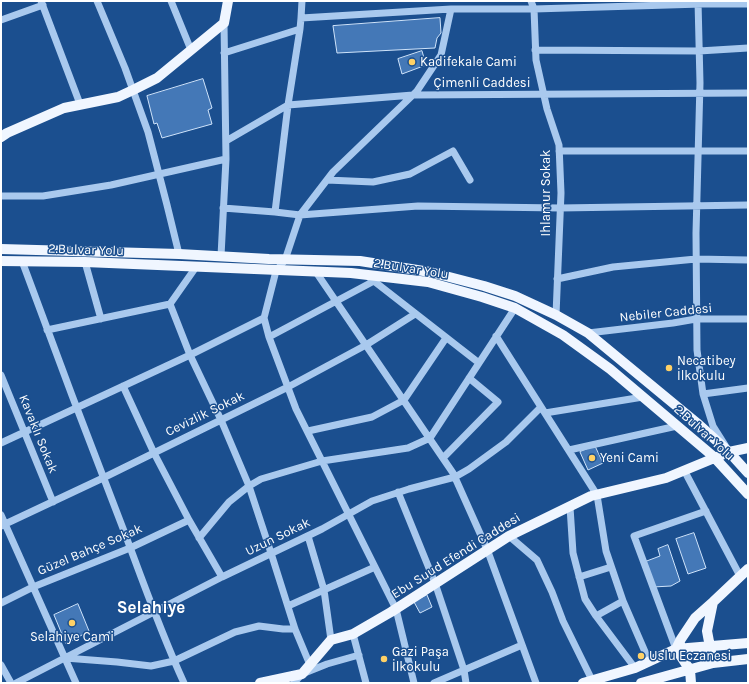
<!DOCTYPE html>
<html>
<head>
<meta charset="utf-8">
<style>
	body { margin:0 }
	#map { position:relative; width:749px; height:684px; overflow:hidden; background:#1b4f8f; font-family:Karla,sans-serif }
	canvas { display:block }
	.frame { position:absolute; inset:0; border:2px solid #fff; pointer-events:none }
</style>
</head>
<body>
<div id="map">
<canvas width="749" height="684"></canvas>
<div class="frame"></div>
</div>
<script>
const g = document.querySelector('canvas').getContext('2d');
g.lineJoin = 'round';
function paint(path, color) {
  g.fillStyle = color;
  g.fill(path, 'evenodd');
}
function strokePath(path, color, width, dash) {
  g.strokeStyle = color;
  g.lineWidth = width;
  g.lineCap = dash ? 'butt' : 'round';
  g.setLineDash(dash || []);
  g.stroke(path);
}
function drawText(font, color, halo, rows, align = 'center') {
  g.font = font + ' Karla,sans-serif';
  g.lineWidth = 3;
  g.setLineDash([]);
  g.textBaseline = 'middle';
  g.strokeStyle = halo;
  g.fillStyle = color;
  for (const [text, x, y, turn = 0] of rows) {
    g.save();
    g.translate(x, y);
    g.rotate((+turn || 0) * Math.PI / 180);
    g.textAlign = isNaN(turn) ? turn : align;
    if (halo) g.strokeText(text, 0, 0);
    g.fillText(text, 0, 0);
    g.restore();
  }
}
const building = new Path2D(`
	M440,18L441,33L437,38L435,48L337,53L333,26Z
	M422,51L426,65L402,74L398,59Z
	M203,79L212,108L208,110L212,124L162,138L157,123L154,124L147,96Z
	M595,446L603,463L588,470L580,452Z
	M694,533L706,568L688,574L676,539Z
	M668,545L680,581L671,586L653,587L644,562L660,556L658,549Z
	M427,595L432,607L420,613L414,602Z
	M78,604L89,631L66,644L54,615Z`);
const minor = new Path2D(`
	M41,1L80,104
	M97,1L125,68L148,132L167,205L179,254
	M171,1L191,50
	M531,1L534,9L536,60L547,109L559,145L561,193L556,315
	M698,1L700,83L696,233L697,350L703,394L713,426L725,445
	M451,9H534L702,4H748
	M301,18L302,1
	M1,20L43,5
	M224,23L226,159
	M535,50L699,51L748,48
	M224,53L300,29L288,105L275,212L300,215L285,260L276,271L264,318L269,337L374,281
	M226,141L288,105L413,95L748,93
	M559,151H748
	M327,180L373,182L410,174L453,151L470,180
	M1,196H43L111,185L226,159L221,256
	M223,208L275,212
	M300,215L418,206L560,208L748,205
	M300,215L333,172L417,91L441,55L451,9L301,18L300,29
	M22,261C55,351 89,441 124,531C143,582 161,633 184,683
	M85,262L101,319
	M316,272L453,473L487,549L536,683
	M370,278L479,363
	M557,279L613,267L696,259L748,260
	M170,304L196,267
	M47,330L170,304L190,355L221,420L249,486L271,553L295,629L310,665
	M588,333L673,323L696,319H748
	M496,336L597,495L606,551L623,601L649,661
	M269,337L296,409L396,609L414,683
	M1,375L53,502
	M123,386L154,453L189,520L222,577
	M703,394L748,388
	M545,413L643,397
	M308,431L372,417L404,400L446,338
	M1,443L190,355L264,318
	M569,450L677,426
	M443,458L498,402L469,378
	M684,470L740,576
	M398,492L435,583L464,670L466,683
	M570,507L573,553L585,599L596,616L635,668
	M1,515L76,683
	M1,526L103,478L288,387L366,345L415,314
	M308,536L324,590L331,640
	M509,536L537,560L552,592L563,621L592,680
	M199,538L229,502L249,486L261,479L322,461L408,448L430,438L515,308
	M579,577L611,567
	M1,603L33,587L130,548L189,520
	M288,606L375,567
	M596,616L623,601
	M353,634L366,683
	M676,649L634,536L706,511
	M65,658L117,662L151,666L174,661L235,632L259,626L283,629H295
	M1,665L11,683
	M16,683L222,577L322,529L372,501L409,489L455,477L469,469L506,442L541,407
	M294,683L302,674L327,664L359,655
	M434,683L522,645`);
const major = new Path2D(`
	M1,137L7,133L64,108L118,97L133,90L157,78L224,23L228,1
	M1,249L179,254L269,259L360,261L430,272L484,286L515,296L556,315L588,333L697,423L729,452L748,473
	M1,261L85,262L351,273L428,282L482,297L515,308L563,335L610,369L714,457L748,494
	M713,663L707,631L713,602
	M260,683L302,674L331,640L353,634L391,612L509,536L591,496L666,478L729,452L748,448
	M583,683L635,668L676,649L748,643
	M641,683L713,663L748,659
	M691,683L690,670L676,649L681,639L695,618L713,602L748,569`);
const markers = [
	[412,62,4,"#ffd166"],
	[669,368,4,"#ffd166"],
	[592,458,4,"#ffd166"],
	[72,623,4,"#ffd166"],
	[641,656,4,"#ffd166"],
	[384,659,4,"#ffd166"]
];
const poiNames = [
	["Kadifekale Cami",420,62],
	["Necatibey",677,361],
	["İlkokulu",677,376],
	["Yeni Cami",600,458],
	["Selahiye Cami",72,637,"center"],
	["Gazi Paşa",392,652],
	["İlkokulu",392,667],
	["Uslu Eczanesi",649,656]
];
const streetNames = [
	["Çimenli Caddesi",482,83],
	["Ihlamur Sokak",546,193,-90],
	["2.Bulvar Yolu",86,250,2],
	["2.Bulvar Yolu",411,269,9],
	["Nebiler Caddesi",666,313,-6],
	["Cevizlik Sokak",205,414,-26],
	["2.Bulvar Yolu",704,433,42],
	["Kavaklı Sokak",38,434,68],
	["Uzun Sokak",278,537,-26],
	["Güzel Bahçe Sokak",90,550,-23],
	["Ebu Suud Efendi Caddesi",456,556,-32]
];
const districtNames = [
	["Selahiye",151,608]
];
paint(building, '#4478b7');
strokePath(building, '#cfe3fa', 1);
strokePath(minor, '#a9c9ee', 7);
strokePath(major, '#f0f6ff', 10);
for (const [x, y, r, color] of markers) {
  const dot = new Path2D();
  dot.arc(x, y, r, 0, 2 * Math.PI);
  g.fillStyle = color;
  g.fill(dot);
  strokePath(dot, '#1b4f8f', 1.5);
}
drawText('13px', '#fff', '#1b4f8f', poiNames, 'left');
drawText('13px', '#fff', '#1b4f8f', streetNames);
drawText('bold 17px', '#fff', '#1b4f8f', districtNames);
</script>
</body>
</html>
